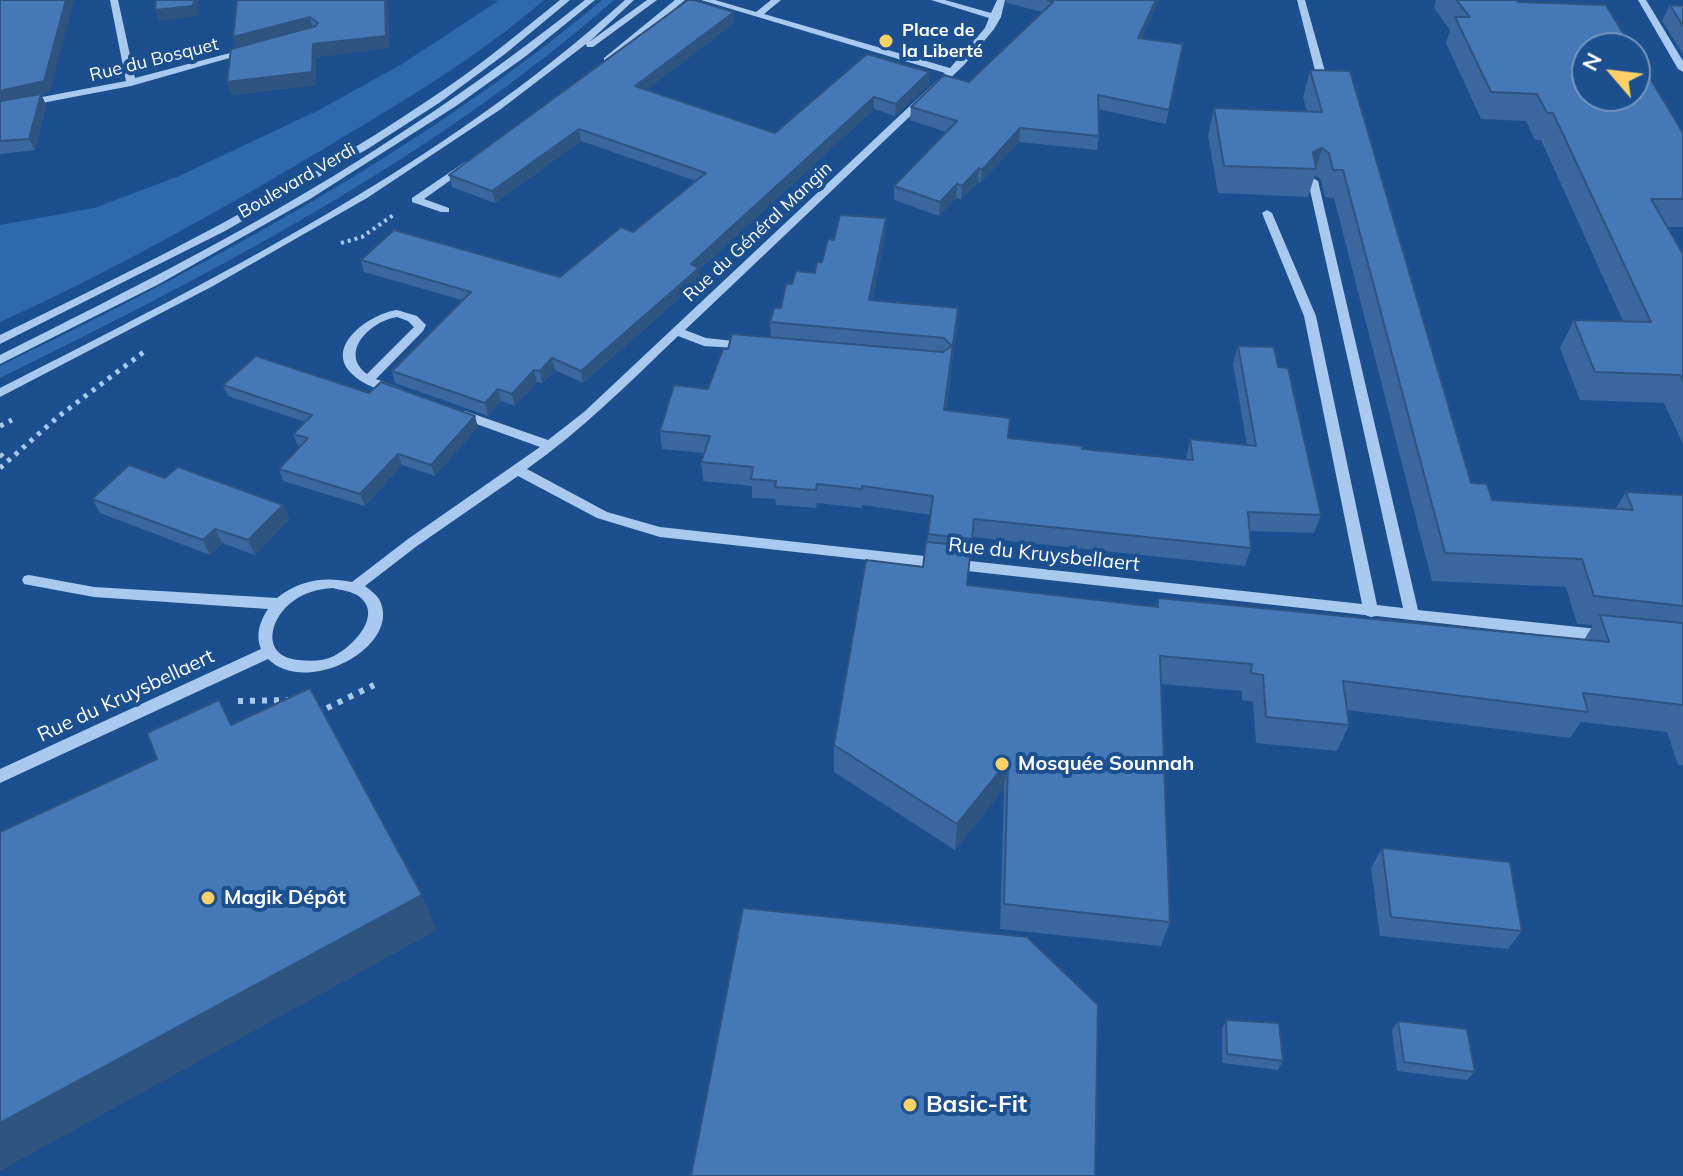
<!DOCTYPE html>
<html>
<head>
<meta charset="utf-8">
<style>
	body { margin:0 }
	#map { position:relative; width:1683px; height:1176px; overflow:hidden; background:#1b4f8f; font-family:Mulish,sans-serif }
	canvas { display:block }
	.north { position:absolute; left:1571px; top:32px; width:80px; height:80px; box-sizing:border-box; background:#1b4f8f; border:2px solid #7695bc; border-radius:50%; rotate:298deg; font-size:22px; font-weight:700; line-height:32px; text-align:center; color:#fff }
	.north::after { content:''; display:block; margin:auto; width:28px; height:36px; background:#ffd166; clip-path:polygon(50% 0,100% 100%,50% 72%,0 100%) }
</style>
</head>
<body>
<div id="map">
<canvas width="1683" height="1176"></canvas>
<div class="north">N</div>
</div>
<script>
const g = document.querySelector('canvas').getContext('2d');
g.lineJoin = 'round';
function paint(path, color) {
  g.fillStyle = color;
  g.fill(path, 'evenodd');
}
function strokePath(path, color, width, dash) {
  g.strokeStyle = color;
  g.lineWidth = width;
  g.lineCap = dash ? 'butt' : 'round';
  g.setLineDash(dash || []);
  g.stroke(path);
}
function drawText(font, color, halo, rows, align = 'center') {
  g.font = font + ' Mulish,sans-serif';
  g.lineWidth = 8;
  g.setLineDash([]);
  g.textBaseline = 'middle';
  g.strokeStyle = halo;
  g.fillStyle = color;
  for (const [text, x, y, turn = 0] of rows) {
    g.save();
    g.translate(x, y);
    g.rotate((+turn || 0) * Math.PI / 180);
    g.textAlign = isNaN(turn) ? turn : align;
    if (halo) g.strokeText(text, 0, 0);
    g.fillText(text, 0, 0);
    g.restore();
  }
}
const green = new Path2D(`
	M490,0H544C478,57 402,102 327,147C221,210 113,271 0,322V225L94,208L179,176L319,110L402,64L498,1Z
	M602,0H614C433,159 214,273 0,378V366C211,263 421,152 602,0Z`);
const pathFar2 = new Path2D(`
	M341,243L362,237L395,214`);
const pathFar1 = new Path2D(`
	M0,426L12,420
	M0,454L7,461
	M0,468L59,416L145,351`);
const path = new Path2D(`
	M238,701L292,700
	M316,709L321,711L374,685`);
const minor = new Path2D(`
	M110,0H118L135,78L249,48L254,51L131,86L0,111V105L126,81Z
	M560,0H570L505,54L439,103L369,148L225,231L0,344V335C147,264 294,191 430,99C476,69 518,34 560,0Z
	M585,0H595L526,56L456,106L310,199L159,284L0,364V355C128,291 257,226 378,148C450,102 518,53 585,0Z
	M625,0H634L589,42L647,0H657L593,47H587L586,44L501,109L367,198L213,286L0,397V388C217,278 443,165 625,0Z
	M675,0H685L610,62H604V58Z
	M701,0H715L756,12L771,0H781L764,14L950,68L985,28L989,18L931,0H945L991,13L997,0H1005L1001,17L994,29L964,65L685,330L706,338L752,343V349L704,346L678,336C629,383 582,430 527,469L607,512L660,527L1362,604L1304,316L1262,213L1267,210L1272,213L1316,316L1377,605L1403,608L1308,181L1313,178L1318,181L1418,610L1607,630L1612,632L1614,636L1612,640L1607,642L1376,616L1371,617L1365,615L660,537L597,518L518,476L417,546L365,586C370,590 376,594 379,599C404,645 308,698 268,659L0,783V769L261,649C255,635 260,621 268,609L94,597L29,585L24,584L22,580L24,576L29,575L94,587L277,598C299,580 325,576 352,582L408,539L540,447L457,417L455,414L457,411H465L548,440L584,412L945,73ZM333,588C340,590 350,591 357,595C385,613 354,646 334,656C322,662 310,661 298,660C260,656 270,618 292,602C305,592 318,589 333,588Z
	M1297,0H1305L1328,82L1326,84L1318,82Z
	M1638,0H1646L1683,61V72L1678,69Z
	M465,162L469,163V167L424,199L449,208V212H441L412,202V198Z
	M397,310L417,316L426,325L423,331L376,379L400,388L402,391L396,395C381,390 362,385 351,373C324,345 372,313 397,310ZM397,317L408,321L414,327L367,374C338,352 371,321 397,317Z`);
const wall = new Path2D(`
	M0,0L50,92L41,94L46,105L35,150L0,154Z
	M237,0L388,5L389,48L316,57V85L231,95L227,82L236,47Z
	M1006,0H1159L1142,38L1183,44L1166,124L1098,109L1099,136L1097,150L1019,142L980,183L978,182L961,200L956,198L939,216L894,200V186L946,132L910,120L911,107L969,82L1042,12L1007,3Z
	M1436,0H1517L1683,133V227H1667L1683,254V444L1664,403L1580,400L1560,348L1574,320L1623,321L1541,140H1535L1526,121L1481,119L1446,43L1450,30L1434,8Z
	M1670,5L1683,6V54L1662,21Z
	M734,23L646,90L775,133L867,54L929,84L895,116L874,109L699,270L700,280L583,383L555,370L542,383L537,382L515,406L501,401L488,416L395,383L392,371L462,300L364,272L361,260L560,277L633,232L696,181L581,141L495,203L452,187L449,175Z
	M1310,70L1471,483L1492,500L1615,509L1626,492L1683,495V765H1678L1667,732L1581,722L1570,738L1347,710L1349,725L1337,751L1256,743L1253,702L1242,700V691L1161,684L1170,922L1161,946L1000,929L1004,788L955,850L834,772V745L923,567L931,515L862,505V508L817,503L816,508L776,505L775,499L752,498V486L703,481L701,462L704,453L662,449L660,431L708,389L728,349L771,337L770,322L781,308L792,284L815,273L822,262L834,240L886,218L885,236L872,301L957,326L946,410L1008,438L1082,449L1186,459L1190,439L1247,445L1233,364L1238,346L1278,367L1321,515L1314,533L1250,531L1251,548L1245,566L972,537L967,585L1156,607L1158,598L1584,640L1593,625L1577,624L1566,587L1432,581L1334,198L1325,197L1321,180L1315,175L1308,197L1218,193L1208,136L1214,108L1307,112L1303,97Z
	M223,385L478,427L435,476L402,465L365,506L283,481L279,469L301,446L298,445L293,434L305,422L228,396Z
	M165,478L283,505L289,519L255,555L222,543L210,555L100,513L92,499Z
	M1382,848L1522,931L1508,949L1380,936L1371,868Z
	M1226,1020L1283,1061L1278,1070L1222,1063V1029Z
	M1398,1021L1475,1072L1467,1080L1397,1071L1392,1030Z`);
const shadedWall = new Path2D(`
	M66,0H74L50,92L41,94L46,105L35,150L29,139L0,104V91Z
	M194,0H199L197,16L159,21L155,10Z
	M385,0H387L388,5L389,48L316,57V85L231,95L227,82Z
	M1156,0H1159L1136,51L1138,38Z
	M734,12V23L636,98L635,86Z
	M310,17L313,30L237,50L233,37Z
	M929,72V84L895,116L896,104Z
	M874,97V109L699,270L700,280L583,383L581,371L691,264Z
	M1020,128L1019,142L980,183L982,170Z
	M579,129L581,141L495,203L492,191Z
	M1322,148L1316,169L1313,152Z
	M979,168L978,182L961,200L962,186Z
	M957,184L956,198L939,216L940,202Z
	M886,218L885,236L868,319L869,300Z
	M958,308L957,326L943,428L944,410Z
	M552,358L555,370L542,383L540,371Z
	M534,370L537,382L515,406L512,394Z
	M498,389L501,401L488,416L485,403Z
	M475,416L478,427L435,476L431,465Z
	M398,454L402,465L365,506L360,494Z
	M283,505L289,519L255,555L248,540Z
	M215,529L222,543L210,555L203,540Z
	M1008,761L1004,788L955,850L957,824Z
	M422,895L437,930L0,1171V1123Z`);
const building = new Path2D(`
	M0,0H66L44,81L0,91Z
	M156,0H194L193,6L155,10Z
	M237,0H385L386,36L313,44L312,72L227,82L231,49L316,26L318,23L310,17L233,37Z
	M688,0H694L734,12L635,86L775,133L867,54L929,72L896,104L874,97L691,264L699,268L581,371L552,358L540,371L534,370L512,394L498,389L485,403L392,371L471,292L361,260L394,230L560,277L621,227L633,232L706,173L579,129L492,191L449,175Z
	M1047,0H1156L1138,38L1183,44L1169,110L1098,95L1099,136L1020,128L982,170L979,168L962,186L957,184L940,202L894,186L957,121L911,107L944,75L969,82L1053,2Z
	M1456,0H1517L1518,2L1606,5L1632,48H1587V96H1635V53L1683,133V199H1651L1683,254V381L1680,375L1595,372L1574,320L1651,322L1553,113H1547L1537,94L1491,92L1455,17H1470Z
	M1670,5L1683,6V26Z
	M1310,70L1350,71L1471,483L1487,484L1492,500L1633,510L1626,492L1683,495V606L1594,596L1582,559L1445,553L1343,170H1333L1329,153L1322,148L1313,152L1316,169L1224,166L1214,108L1322,112Z
	M41,94L29,139L0,141V101Z
	M840,215L886,218L869,300L958,308L944,410L1010,418L1008,438L1083,446L1082,449L1193,460L1190,439L1256,446L1238,346L1274,347L1278,367L1288,368L1321,515L1248,512L1251,548L974,519L972,539L928,534L933,496L862,486V489L817,484L816,490L775,487L776,481L751,479L753,467L701,462L710,436L660,431L674,385L708,389L723,349H728L732,334L943,352L952,346L944,338L770,322L774,308H781L786,284H792L796,271L815,273L817,262H822L828,239L834,240Z
	M256,356L369,393L381,382L475,416L431,465L398,454L360,494L279,469L308,438L293,434L312,415L223,385Z
	M129,465L165,478L178,467L283,505L248,540L215,529L203,540L92,499Z
	M926,542L971,546L967,585L1158,607V598L1609,642L1600,615L1683,623V705L1583,693L1588,712L1343,681L1349,725L1266,717L1263,675L1251,673L1252,664L1160,656L1170,922L1004,904L1008,761L957,824L834,745L866,560L923,567Z
	M310,688L422,895L0,1123V832L157,759L147,733L219,700L231,725Z
	M1382,848L1510,862L1522,931L1391,917Z
	M743,908L1027,937L1098,1005L1095,1176H691Z
	M1226,1020L1279,1023L1283,1061L1227,1054Z
	M1398,1021L1467,1029L1475,1072L1404,1062Z`);
const markers = [
	[886,41,8,"#ffd166"],
	[1002,764,8,"#ffd166"],
	[208,898,8,"#ffd166"],
	[910,1105,8,"#ffd166"]
];
const farPoinames = [
	["Place de",902,31],
	["la Liberté",902,52]
];
const farStreetnames = [
	["Rue du Bosquet",154,60,-14],
	["Boulevard Verdi",297,181,-30],
	["Rue du Général Mangin",758,232,-43]
];
const streetNames = [
	["Rue du Kruysbellaert",1044,555,6],
	["Rue du Kruysbellaert",126,696,-25]
];
const poiNames = [
	["Mosquée Sounnah",1018,764],
	["Magik Dépôt",224,898]
];
const nearPoinames = [
	["Basic-Fit",926,1105]
];
paint(green, '#2e69ad');
strokePath(pathFar2, '#a9c9ee', 4, [3, 4]);
strokePath(pathFar1, '#a9c9ee', 5, [4, 6]);
strokePath(path, '#a9c9ee', 6, [5, 7]);
paint(minor, '#a9c9ee');
paint(wall, '#3a679d');
paint(shadedWall, '#305480');
paint(building, '#4478b7');
strokePath(building, '#305480', 2);
for (const [x, y, r, color] of markers) {
  const dot = new Path2D();
  dot.arc(x, y, r, 0, 2 * Math.PI);
  g.fillStyle = color;
  g.fill(dot);
  strokePath(dot, '#1b4f8f', 3);
}
drawText('bold 18px', '#fff', '#1b4f8f', farPoinames, 'left');
drawText('18px', '#fff', '#1b4f8f', farStreetnames);
drawText('20px', '#fff', '#1b4f8f', streetNames);
drawText('bold 20px', '#fff', '#1b4f8f', poiNames, 'left');
drawText('bold 24px', '#fff', '#1b4f8f', nearPoinames, 'left');
</script>
</body>
</html>
